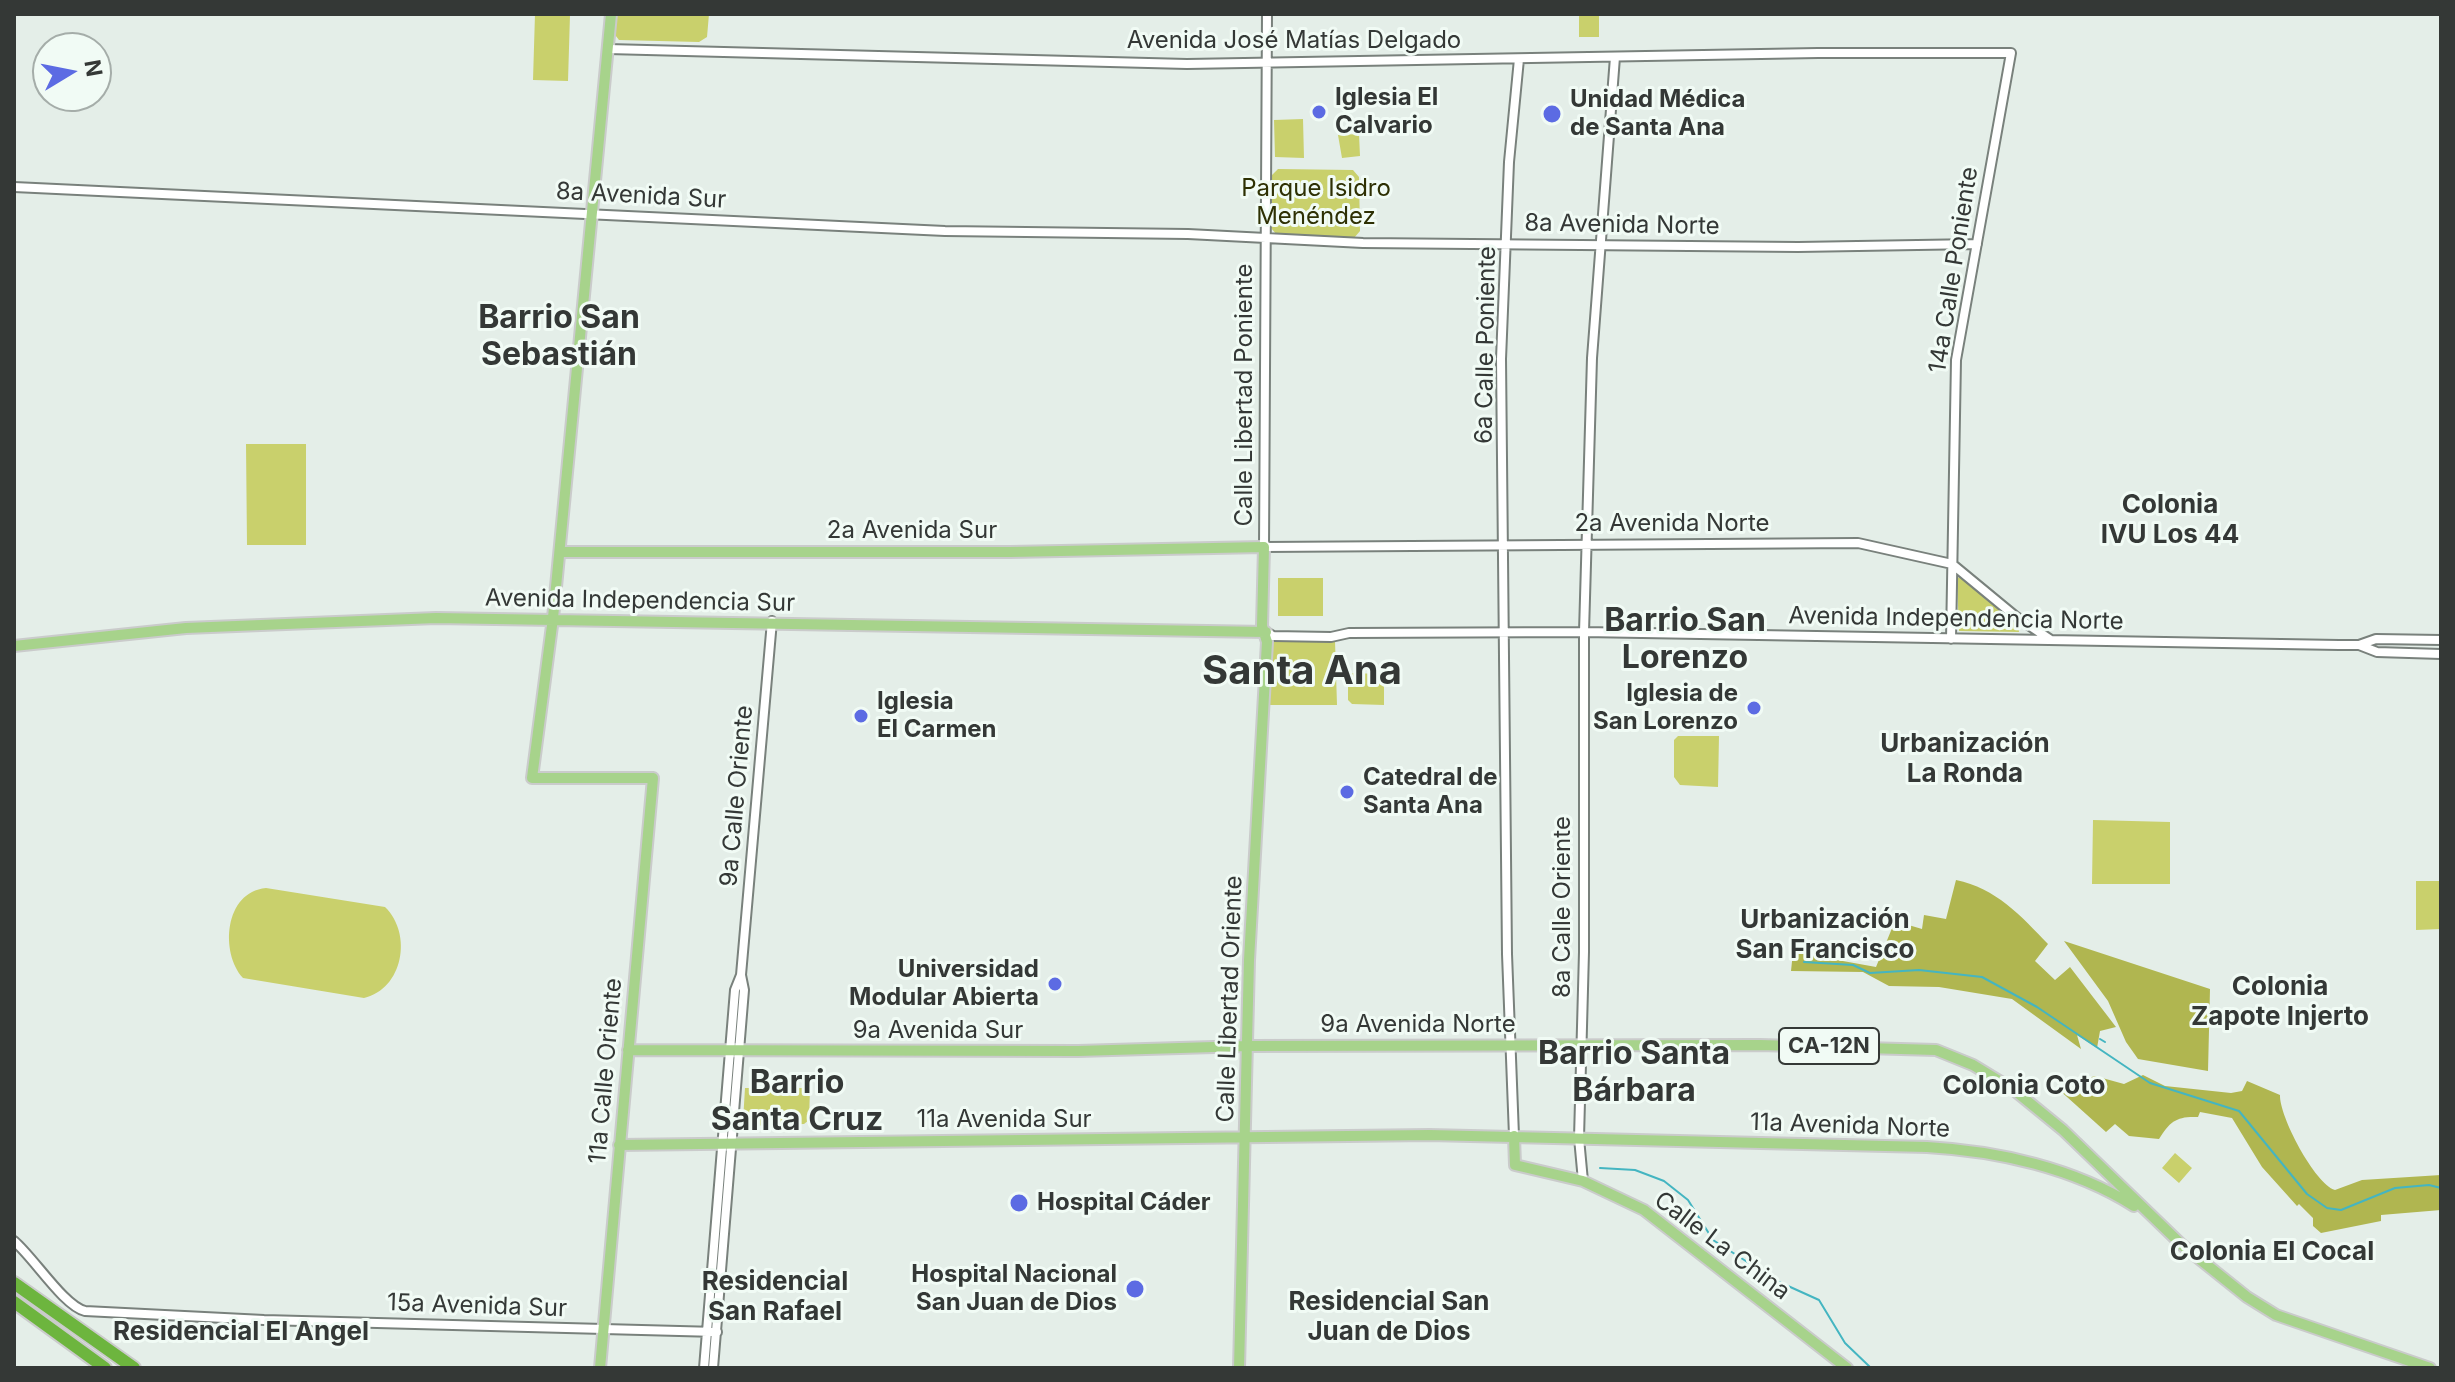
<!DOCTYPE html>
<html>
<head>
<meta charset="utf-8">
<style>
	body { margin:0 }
	#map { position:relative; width:2455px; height:1382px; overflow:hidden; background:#e4eee8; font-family:Inter,sans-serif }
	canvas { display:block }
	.frame { position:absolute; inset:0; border:16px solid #343836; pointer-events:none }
	.north { position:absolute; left:32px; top:32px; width:80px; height:80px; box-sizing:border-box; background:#f1fbf5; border:2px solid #a5ada9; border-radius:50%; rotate:80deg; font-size:22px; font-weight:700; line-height:32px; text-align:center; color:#343836 }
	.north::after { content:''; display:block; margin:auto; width:28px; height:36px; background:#5c6be3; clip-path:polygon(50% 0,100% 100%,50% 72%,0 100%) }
</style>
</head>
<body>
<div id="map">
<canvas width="2455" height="1382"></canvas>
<div class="frame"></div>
<div class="north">N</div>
</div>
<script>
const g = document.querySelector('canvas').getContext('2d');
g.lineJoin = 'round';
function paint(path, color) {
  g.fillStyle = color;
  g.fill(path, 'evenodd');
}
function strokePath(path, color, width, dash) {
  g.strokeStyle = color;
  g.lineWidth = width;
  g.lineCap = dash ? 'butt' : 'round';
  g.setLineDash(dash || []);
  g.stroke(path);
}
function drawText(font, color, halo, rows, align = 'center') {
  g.font = font + ' Inter,sans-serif';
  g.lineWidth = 6;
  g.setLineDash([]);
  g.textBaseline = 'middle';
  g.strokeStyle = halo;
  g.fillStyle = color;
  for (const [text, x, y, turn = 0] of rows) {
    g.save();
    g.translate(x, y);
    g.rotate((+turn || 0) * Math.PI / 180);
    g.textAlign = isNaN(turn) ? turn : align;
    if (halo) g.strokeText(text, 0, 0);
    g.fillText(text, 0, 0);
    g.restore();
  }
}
const green = new Path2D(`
	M535,14L570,15L568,81L533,80Z
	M614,14H709L707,37L699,42L619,40L612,31Z
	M1579,14H1599V37H1579Z
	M1303,119L1304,158L1275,157L1274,120Z
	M1359,134L1360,156L1342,158L1338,135Z
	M1278,169L1353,170L1359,177L1360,231L1354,238L1277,235L1271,228L1272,175Z
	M246,444H306V545H247Z
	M1960,576L2018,625L2019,632L1959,631L1957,579Z
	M1278,578H1323V616H1278Z
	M1273,640L1335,641L1337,705H1266Z
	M1348,673L1384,674V705L1352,704L1348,700Z
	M1678,736H1719L1718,787L1680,785L1674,777V740Z
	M2093,820L2170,822V884H2092Z
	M2416,881H2441V929L2416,930Z
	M266,888L385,907C413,934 403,989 364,998L243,978C220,953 224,892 266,888Z
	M745,1088H810L809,1120L804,1124L747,1126L743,1121Z
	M2175,1153L2192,1168L2179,1183L2162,1168Z`);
const forest = new Path2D(`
	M1956,880C1996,888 2021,916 2048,944L2035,961L2055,980L2070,967L2116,1027L2100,1031L2097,1048L2077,1035L2081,1049L2012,999L1939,987L1889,986L1863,972L1791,971L1793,952L1876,967L1895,921L1922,929L1924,915L1946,919Z
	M2064,941L2210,989L2208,1071L2138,1059L2126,1042L2108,1001Z
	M2143,1075L2165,1086L2231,1093L2242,1091L2247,1081L2280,1095C2279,1116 2315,1184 2335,1190L2362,1180L2441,1175V1210L2381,1215V1221L2321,1233L2313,1226V1218L2299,1204L2297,1206L2262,1167L2232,1118L2200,1112L2198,1117C2177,1116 2170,1121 2159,1139L2129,1136L2115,1124L2106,1132L2057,1088L2095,1076L2124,1084Z`);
const stream = new Path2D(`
	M1804,962L1853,965L1870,973L1919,970L1982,977L2037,1007L2150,1083L2239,1111L2307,1194L2327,1208L2341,1210L2395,1188L2429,1185L2441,1188
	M2100,1039L2105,1042
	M1600,1168L1635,1170L1664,1181L1688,1200L1713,1240L1777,1281L1819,1300L1845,1343L1871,1368`);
const minor = new Path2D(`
	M1267,14L1264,547L1858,543L1952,564L2015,616L2051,640
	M608,49L1187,64L1818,53H2011L1956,360L1951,639
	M14,187L945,231L1188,234L1363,243L1798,247L1977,244
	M1266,632L1273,636L1331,637L1349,633L1584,632L2339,645H2359L2377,652L2441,654
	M2359,645L2376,639L2441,640
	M1514,1136L1507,954L1501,359L1509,162L1519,59
	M1583,1181L1579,1138L1584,952V632L1592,358L1615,57
	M14,1241C34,1258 64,1306 85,1311L264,1320L717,1332
	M704,1368L735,990L741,975L772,621
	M713,1368L744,990L741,975`);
const major = new Path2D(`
	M560,552H1010L1264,547L1262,626L1267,642L1249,960L1239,1368
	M14,646L186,628L436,618L1266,632
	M628,1050L1078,1051L1248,1046L1760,1045L1936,1050L1973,1065L2014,1090L2063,1130L2182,1245L2247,1297L2276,1315L2430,1368
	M1514,1136L1515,1165L1583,1181L1644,1210L1847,1368
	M619,1145L1429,1135L1927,1147C1998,1151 2074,1168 2134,1206
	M600,1368L653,778H532L553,618L611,14`);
const highway = new Path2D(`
	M14,1283L134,1368
	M14,1302L105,1368`);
const markers = [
	[1319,112,8,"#5c6be3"],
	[1552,114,10,"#5c6be3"],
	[1754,708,8,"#5c6be3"],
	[861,716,8,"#5c6be3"],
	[1347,792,8,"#5c6be3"],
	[1055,984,8,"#5c6be3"],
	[1019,1203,10,"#5c6be3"],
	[1135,1289,10,"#5c6be3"]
];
const shields = [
	[1829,1046,100]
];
const shieldNames = [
	["CA-12N",1829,1046]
];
const streetNames = [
	["Avenida José Matías Delgado",1294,41],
	["8a Avenida Sur",641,196,3],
	["8a Avenida Norte",1622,225,1],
	["14a Calle Poniente",1954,270,-81],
	["6a Calle Poniente",1486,345,-89],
	["Calle Libertad Poniente",1245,395,-90],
	["2a Avenida Norte",1672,524],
	["2a Avenida Sur",912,531],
	["Avenida Independencia Sur",640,601,1],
	["Avenida Independencia Norte",1956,619,1],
	["9a Calle Oriente",737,796,-85],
	["8a Calle Oriente",1563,907,-90],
	["Calle Libertad Oriente",1230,999,-88],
	["9a Avenida Norte",1418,1025],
	["9a Avenida Sur",938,1031],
	["11a Calle Oriente",606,1071,-85],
	["11a Avenida Sur",1004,1120],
	["11a Avenida Norte",1850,1126,2],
	["Calle La China",1722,1246,37],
	["15a Avenida Sur",477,1306,2]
];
const poiNames = [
	["Iglesia El",1335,98],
	["Calvario",1335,126],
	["Unidad Médica",1570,100],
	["de Santa Ana",1570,128],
	["Iglesia de",1738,694,"right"],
	["San Lorenzo",1738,722,"right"],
	["Iglesia",877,702],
	["El Carmen",877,730],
	["Catedral de",1363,778],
	["Santa Ana",1363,806],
	["Universidad",1039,970,"right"],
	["Modular Abierta",1039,998,"right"],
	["Hospital Cáder",1037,1203],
	["Hospital Nacional",1117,1275,"right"],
	["San Juan de Dios",1117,1303,"right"]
];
const parkNames = [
	["Parque Isidro",1316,189],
	["Menéndez",1316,217]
];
const neighbourhoodNames = [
	["Colonia",2170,505],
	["IVU Los 44",2170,535],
	["Urbanización",1965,744],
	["La Ronda",1965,774],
	["Urbanización",1825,920],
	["San Francisco",1825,950],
	["Colonia",2280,987],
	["Zapote Injerto",2280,1017],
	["Colonia Coto",2024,1086],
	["Colonia El Cocal",2272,1252],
	["Residencial",775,1282],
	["San Rafael",775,1312],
	["Residencial San",1389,1302],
	["Juan de Dios",1389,1332],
	["Residencial El Angel",241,1332]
];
const districtNames = [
	["Barrio San",559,318],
	["Sebastián",559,355],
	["Barrio San",1685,621],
	["Lorenzo",1685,658],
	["Barrio Santa",1634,1054],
	["Bárbara",1634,1091],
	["Barrio",797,1083],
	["Santa Cruz",797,1120]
];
const townNames = [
	["Santa Ana",1302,672]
];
paint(green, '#c9d06c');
paint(forest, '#b0b650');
strokePath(stream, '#44b5c1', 2);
strokePath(minor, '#79817c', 12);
strokePath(major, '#cacbcb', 14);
strokePath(highway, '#cacbcb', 16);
strokePath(minor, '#fff', 8);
strokePath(major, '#a7d38b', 10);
strokePath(highway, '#6db53e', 12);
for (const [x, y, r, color] of markers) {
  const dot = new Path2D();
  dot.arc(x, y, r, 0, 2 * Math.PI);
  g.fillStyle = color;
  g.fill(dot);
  strokePath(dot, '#f1fbf5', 3);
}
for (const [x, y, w] of shields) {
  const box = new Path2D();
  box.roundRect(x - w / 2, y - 18, w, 36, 6);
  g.fillStyle = '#f1fbf5';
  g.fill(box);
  strokePath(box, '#343836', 2);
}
drawText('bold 22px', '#343836', null, shieldNames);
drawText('24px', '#343836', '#f1fbf5', streetNames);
drawText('bold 24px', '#343836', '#f1fbf5', poiNames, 'left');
drawText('24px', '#2e3003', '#f1fbf5', parkNames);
drawText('bold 26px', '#343836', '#f1fbf5', neighbourhoodNames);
drawText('bold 32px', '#343836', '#f1fbf5', districtNames);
drawText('bold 40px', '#343836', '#f1fbf5', townNames);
</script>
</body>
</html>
